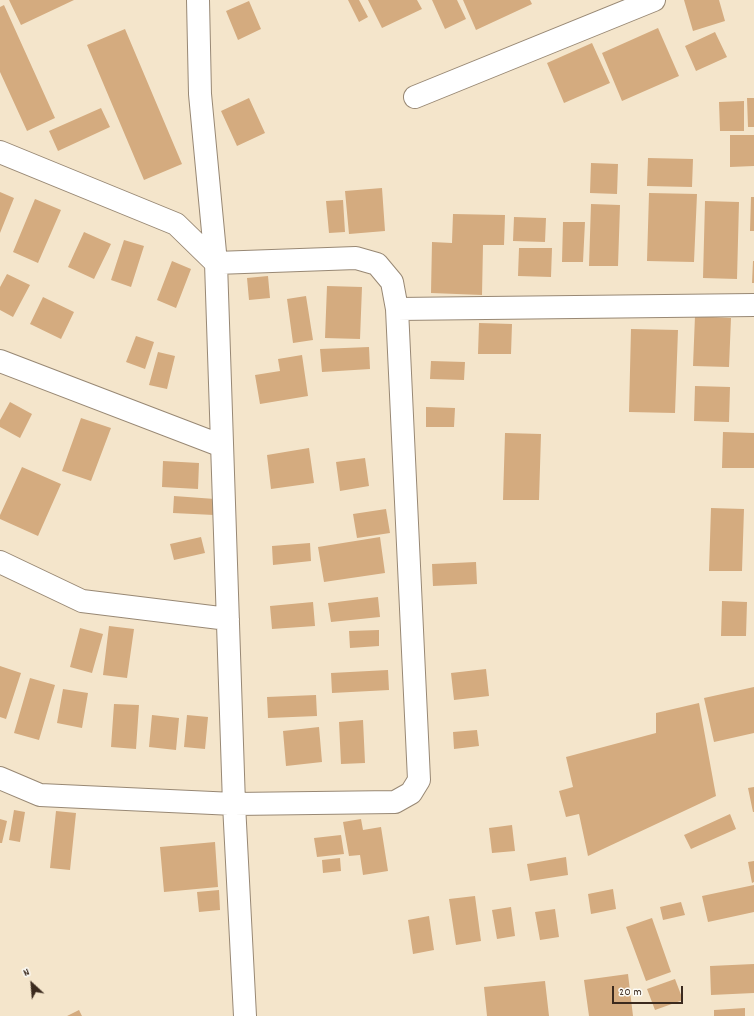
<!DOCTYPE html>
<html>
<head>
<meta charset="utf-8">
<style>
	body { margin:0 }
	#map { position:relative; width:754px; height:1016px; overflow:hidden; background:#f4e5cb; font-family:Dekko,sans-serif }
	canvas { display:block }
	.north { position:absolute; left:12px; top:964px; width:40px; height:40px; -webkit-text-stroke:3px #fdfcf7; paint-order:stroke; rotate:334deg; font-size:11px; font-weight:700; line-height:16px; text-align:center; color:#3b2a1e }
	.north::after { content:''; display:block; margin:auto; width:14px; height:18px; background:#3b2a1e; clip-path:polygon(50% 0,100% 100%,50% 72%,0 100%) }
	.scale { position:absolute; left:612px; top:986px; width:71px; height:18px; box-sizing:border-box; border:2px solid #3b2a1e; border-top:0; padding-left:5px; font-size:12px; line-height:14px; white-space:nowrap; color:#3b2a1e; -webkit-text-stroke:3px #fdfcf7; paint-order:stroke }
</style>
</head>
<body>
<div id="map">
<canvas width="754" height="1016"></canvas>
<div class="north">N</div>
<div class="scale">20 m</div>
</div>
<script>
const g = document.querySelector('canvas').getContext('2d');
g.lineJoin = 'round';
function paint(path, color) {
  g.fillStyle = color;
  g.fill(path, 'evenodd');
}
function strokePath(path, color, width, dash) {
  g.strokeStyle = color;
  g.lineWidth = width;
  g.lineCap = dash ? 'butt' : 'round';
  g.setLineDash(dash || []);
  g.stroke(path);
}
const building = new Path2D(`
	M9,0H74L21,25Z
	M348,0H359L368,17L359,22Z
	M368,0H417L422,9L382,28Z
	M432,0H457L466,19L445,29Z
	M463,0H530L532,4L476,30Z
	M684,0H719L725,21L693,31Z
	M249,1L261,29L238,40L226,11Z
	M4,5L55,118L27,131L0,72V7Z
	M658,28L679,76L622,101L602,53Z
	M125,29L182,164L144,180L87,45Z
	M715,32L727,57L696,71L685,46Z
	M592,43L610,83L564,103L547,63Z
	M249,98L265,133L237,146L221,111Z
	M747,98H754V127H748Z
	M744,101V131H720L719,102Z
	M101,108L110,127L58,151L49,131Z
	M730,135H754V166L730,167Z
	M648,158L693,159L692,187L647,186Z
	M591,163L618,164L617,194L590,193Z
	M382,188L385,231L349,234L345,191Z
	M0,192L14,198L0,233Z
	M649,193L697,194L694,262L647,261Z
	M751,197H754V231H750Z
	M35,199L61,210L38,263L13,252Z
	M343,200L345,232L329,233L326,201Z
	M705,201L739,202L737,279L703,278Z
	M591,204L620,205L618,266H589Z
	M453,214L505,215L504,245H483L482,295L431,293L432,242L452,243Z
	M514,217L546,218L545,242L513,241Z
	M563,222H585L583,262H562Z
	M84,232L111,244L94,279L68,267Z
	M124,240L144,246L131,287L111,280Z
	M519,248H552L551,277L518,276Z
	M172,261L191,269L176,308L157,300Z
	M753,261H754V283H752Z
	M7,274L30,285L13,317L0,310V287Z
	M268,276L270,298L249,300L247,278Z
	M327,286L362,287L360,339L325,338Z
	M306,296L313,340L293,343L287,299Z
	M43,297L74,312L61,339L30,324Z
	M695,316L731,318L729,367L693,366Z
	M479,323L512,324L511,354H478Z
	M631,329L678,330L675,413L629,412Z
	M136,336L154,342L145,369L126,362Z
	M369,347L370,369L322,372L320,349Z
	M158,352L175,356L167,389L149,385Z
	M302,355L308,396L260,404L255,375L280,371L278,359Z
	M431,361L465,362L464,380L430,379Z
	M695,386L730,387L729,422L694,421Z
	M10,402L32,414L20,438L0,427V420Z
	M426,407L455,408L454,427H426Z
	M81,418L111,428L91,481L62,471Z
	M723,432L754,433V468H722Z
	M505,433L541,434L539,500H503Z
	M309,448L314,483L271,489L267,455Z
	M365,458L369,486L340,491L336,462Z
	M163,461L199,463L198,489L162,487Z
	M22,467L61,484L38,536L0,519V515Z
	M174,496L215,499L214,515L173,513Z
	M711,508L744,509L742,571H709Z
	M386,509L390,533L357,538L353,514Z
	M201,537L205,553L174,560L170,544Z
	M380,537L385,573L324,582L318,547Z
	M310,543L311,561L273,565L272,546Z
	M476,562L477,584L433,586L432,564Z
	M378,597L380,617L331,622L328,603Z
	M722,601L747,602L746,636H721Z
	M313,602L315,626L272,629L270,606Z
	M109,626L134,629L127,678L103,675Z
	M80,628L103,634L92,673L70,667Z
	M379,630V646L350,648L349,631Z
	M0,666L21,673L6,719L0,717Z
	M486,669L489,696L454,700L451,673Z
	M388,670L389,690L332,693L331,673Z
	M30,678L55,685L39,740L14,733Z
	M754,687V733L714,742L704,698Z
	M63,689L88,693L82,728L57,723Z
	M316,695L317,716L268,718L267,697Z
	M699,703L716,796L588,856L579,814L566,817L559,791L573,787L566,757L656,733V713Z
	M114,704L139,705L136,749L111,747Z
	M152,715L179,718L176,750L149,747Z
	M187,715L208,717L205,749L184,747Z
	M363,720L365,763L341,764L339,722Z
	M319,727L322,762L286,766L283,731Z
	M477,730L479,746L454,749L453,732Z
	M754,787V812H753L748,788Z
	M14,810L25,812L20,842L9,840Z
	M56,811L76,813L70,870L50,868Z
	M730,814L736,829L691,849L684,835Z
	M0,819L7,821L2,843H0Z
	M361,819L363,830L381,827L388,871L363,875L360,855L349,856L343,822Z
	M512,825L515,851L492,853L489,828Z
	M341,835L344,854L317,857L314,838Z
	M215,842L218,887L164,892L160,847Z
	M566,857L568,875L530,881L527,864Z
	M340,858L341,871L323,873L322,860Z
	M754,861V882L752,883L748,862Z
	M754,885V912L708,922L702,896Z
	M613,889L616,909L591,914L588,894Z
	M219,890L220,910L199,912L197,892Z
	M475,896L481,941L456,945L449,899Z
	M681,902L685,915L663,920L660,907Z
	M511,907L515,936L497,939L492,910Z
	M555,909L559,937L540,940L535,912Z
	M429,916L434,950L413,954L408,920Z
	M652,918L671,972L646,981L626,927Z
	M754,964V993L711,995L710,966Z
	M628,974L633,1016H589L584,980Z
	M675,979L683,1000L655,1010L647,989Z
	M545,981L549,1016H487L484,987Z
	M745,1008V1016H714V1010Z
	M79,1010L82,1016H67Z`);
const minor = new Path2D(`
	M198,0L200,94L216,263L234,804L245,1016
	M415,97L654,0
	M0,152L176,224L216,263L356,258L377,264L392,282L397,309L419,780L411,793L395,802L234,804L40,795L0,778
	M397,309L754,305
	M0,361L222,446
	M0,562L82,601L228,619`);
paint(building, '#d4ab7f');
strokePath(minor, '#988874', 24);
strokePath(minor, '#fff', 22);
</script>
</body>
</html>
